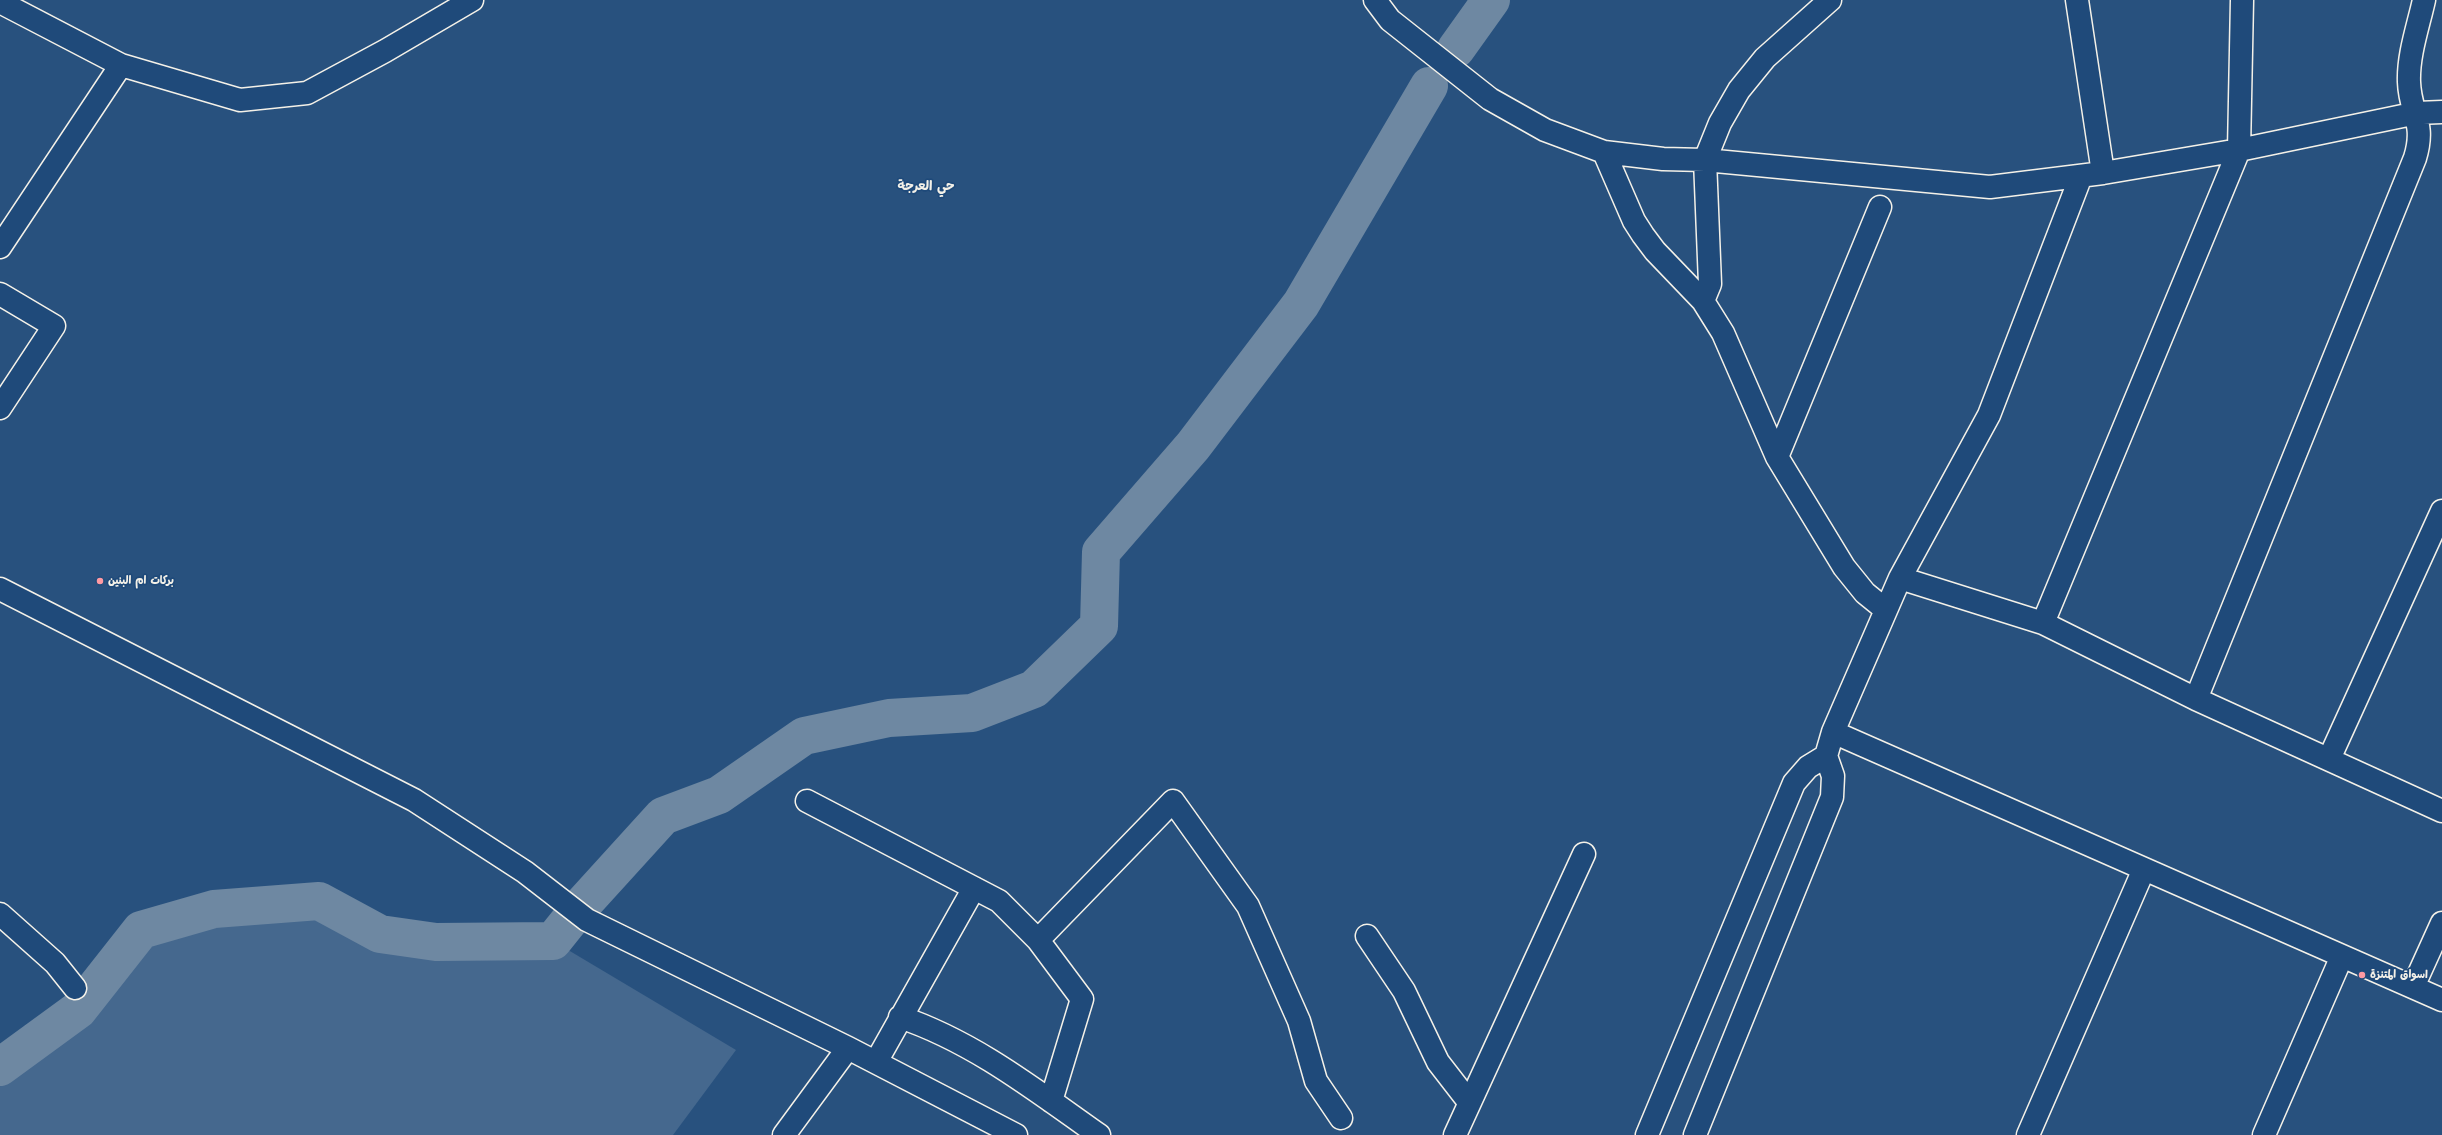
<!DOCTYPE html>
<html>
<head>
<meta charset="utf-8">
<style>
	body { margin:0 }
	canvas { display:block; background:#28517e }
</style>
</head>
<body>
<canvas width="2442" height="1135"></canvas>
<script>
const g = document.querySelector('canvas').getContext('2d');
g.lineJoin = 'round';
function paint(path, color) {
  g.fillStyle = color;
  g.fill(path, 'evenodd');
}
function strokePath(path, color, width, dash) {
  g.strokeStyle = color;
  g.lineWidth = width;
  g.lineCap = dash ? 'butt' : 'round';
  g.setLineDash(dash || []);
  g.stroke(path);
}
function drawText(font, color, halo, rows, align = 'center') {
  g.font = font + ' Mali,"Playpen Sans Arabic",sans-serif';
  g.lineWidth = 3.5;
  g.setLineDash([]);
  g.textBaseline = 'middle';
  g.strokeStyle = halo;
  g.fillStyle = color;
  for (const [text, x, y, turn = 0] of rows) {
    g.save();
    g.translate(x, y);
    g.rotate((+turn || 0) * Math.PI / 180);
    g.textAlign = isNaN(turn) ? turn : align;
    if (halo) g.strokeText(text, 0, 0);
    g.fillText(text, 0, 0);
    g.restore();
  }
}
const green = new Path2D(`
	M319,901L380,934L436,942L553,941L736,1050L673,1135H0V1067L78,1010L141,930L214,909Z`);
const river = new Path2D(`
	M1456,49L1491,0
	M583,904L663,816L719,795L804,736L889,718L972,713L1034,689L1099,626L1101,552L1193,446L1301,304L1429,86
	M0,1067L78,1010L141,930L214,909L319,901L380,934L436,942L553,941L573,916`);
const minor = new Path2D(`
	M1375,0L1390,20L1490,99L1545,130L1604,152L1663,159L1705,160L1990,187L2103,173L2239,150L2417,113L2442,112
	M2077,0L2103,173
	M0,2L121,65L240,100L307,93L385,51L472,0
	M1604,152L1634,221L1643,235L1655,251L1703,301L1723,333L1777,457L1844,567L1865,593L1886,610
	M0,247L121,65
	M0,294L54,326L0,408
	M1703,301L1710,284L1705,160L1720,123L1739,90L1765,58L1830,0
	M1777,457L1880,207
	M1900,578L2043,623L2196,699L2442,811
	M0,589L414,800L525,872L587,920L848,1048L1016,1135
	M2043,623L2239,150L2242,0
	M2196,699L2415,158C2426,122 2410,114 2409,82C2408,55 2418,27 2424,0
	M1833,732L2442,1000
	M2329,759L2442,511
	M807,801L999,901L1038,940L1082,999L1051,1101
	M0,914L55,963L75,988
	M1367,936L1404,991L1438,1062L1469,1102
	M1038,940L1173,801L1248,906L1299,1021L1316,1081L1341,1118
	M2413,987L2442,923
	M900,1017C974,1042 1035,1090 1099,1135
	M876,1062L974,888
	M784,1135L848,1048
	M1455,1135L1584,854
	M1647,1135L1794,783L1808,767L1826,756
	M1695,1135L1832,797L1833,776L1826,756L1833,732L1900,578L1989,415L2081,176
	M2028,1135L2144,869
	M2264,1135L2342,956`);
const markers = [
	[100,581,4,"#ff9aa2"],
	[2362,975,4,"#ff9aa2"]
];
const poiNames = [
	["بركات ام البنين",108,581],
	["اسواق المتنزة",2370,975]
];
const quarterNames = [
	["حي العرجة",926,186]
];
paint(green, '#45688e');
strokePath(river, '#6e88a2', 38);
strokePath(minor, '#f4f1e8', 25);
strokePath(minor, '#1f4a7a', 22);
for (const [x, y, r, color] of markers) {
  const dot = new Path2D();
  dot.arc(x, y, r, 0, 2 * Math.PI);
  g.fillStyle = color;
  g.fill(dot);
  strokePath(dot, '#1f4a7a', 1.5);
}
drawText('bold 11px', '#f4f1e8', '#1f4a7a', poiNames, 'left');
drawText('bold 13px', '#f4f1e8', '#1f4a7a', quarterNames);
</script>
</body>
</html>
